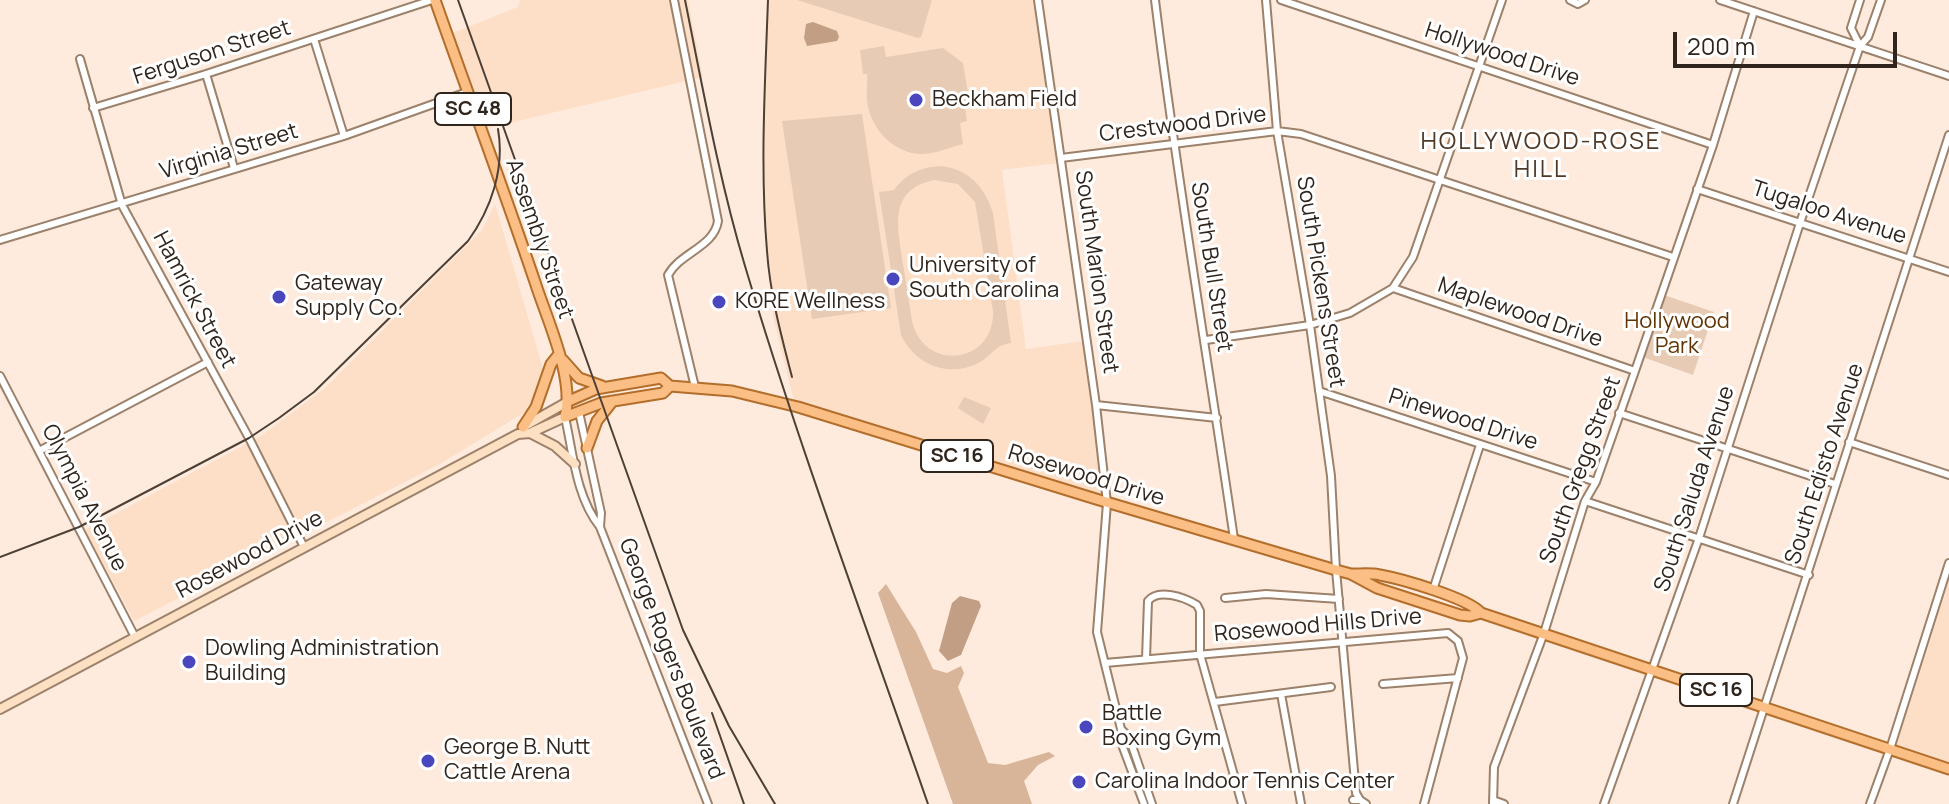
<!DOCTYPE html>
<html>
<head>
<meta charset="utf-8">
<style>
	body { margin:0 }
	#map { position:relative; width:1949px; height:804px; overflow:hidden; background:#feebdd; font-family:Manrope,sans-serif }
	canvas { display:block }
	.scale { position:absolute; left:1673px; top:32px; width:224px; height:36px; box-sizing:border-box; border:4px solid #30251c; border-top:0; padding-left:10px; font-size:24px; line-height:28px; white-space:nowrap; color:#30251c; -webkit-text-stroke:6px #fff; paint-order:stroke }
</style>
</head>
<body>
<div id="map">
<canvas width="1949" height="804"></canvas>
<div class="scale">200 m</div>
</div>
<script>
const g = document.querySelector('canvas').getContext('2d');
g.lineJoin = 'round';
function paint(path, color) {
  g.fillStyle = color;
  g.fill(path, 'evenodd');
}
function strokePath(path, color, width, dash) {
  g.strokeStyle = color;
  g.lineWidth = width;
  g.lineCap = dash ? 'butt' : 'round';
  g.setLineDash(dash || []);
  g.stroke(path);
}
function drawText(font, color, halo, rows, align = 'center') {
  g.font = font + ' Manrope,sans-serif';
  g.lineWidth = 6;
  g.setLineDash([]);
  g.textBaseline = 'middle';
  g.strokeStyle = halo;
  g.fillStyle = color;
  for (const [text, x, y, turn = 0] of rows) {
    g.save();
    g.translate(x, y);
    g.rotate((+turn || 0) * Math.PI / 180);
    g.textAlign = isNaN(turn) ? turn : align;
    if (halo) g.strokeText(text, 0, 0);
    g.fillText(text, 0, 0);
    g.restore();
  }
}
const built = new Path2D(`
	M520,0H688L703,77L480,130L445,36L518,7Z
	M768,0H1037L1059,163L1002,170L1026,349L1083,341L1106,505L796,409L773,317L766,240L764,115Z
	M495,204L544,372L541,390L530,409L440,464L134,621L85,530L261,436L326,387L482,230Z
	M1945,577L1949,578V769L1890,749Z`);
const green = new Path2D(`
	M797,0H932L921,37L918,38Z
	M884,46L886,57L943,48L963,63L969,99L964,101L967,121L960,123L963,144C948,148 935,154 920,154C892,153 869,126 867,100C866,91 868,83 867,74H863L860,50Z
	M862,114L891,308L812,319L782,121Z
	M939,166C968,168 985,187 993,213L1011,343C993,346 994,354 980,362C950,379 915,365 901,335L879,192L894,190C906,174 919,168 939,166ZM934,180L958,184L975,202L993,311C995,364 924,373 912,321C909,302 906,283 903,264C898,228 887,190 934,180Z
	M1661,294L1714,312L1693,375L1640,356Z
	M964,397L991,408L983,424L958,408Z`);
const forest = new Path2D(`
	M886,584L916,632L933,669L947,673L961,666L964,673L958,687L988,763L1005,765L1049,752L1055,756L1038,765L1024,781L1032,804H953L878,593Z`);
const water = new Path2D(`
	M813,22L837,31L839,37L837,41L807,46L804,38L806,24Z
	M960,596L979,601L981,606L961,655L948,661L939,651L952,603Z`);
const minor = new Path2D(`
	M674,0L718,221C714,247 681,252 668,275L695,387
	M1038,0L1096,405L1107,503L1097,632L1121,729V742L1144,804
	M1155,0C1177,180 1208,359 1234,539
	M1266,0L1277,131L1310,325L1331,476L1336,570L1356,793L1360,800
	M1281,0L1713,145
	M1570,0L1578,4L1585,0
	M1720,0L1949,76
	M1860,0L1851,28L1860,46
	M314,39L344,136
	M80,59L122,205L249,438L304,547
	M206,74L234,168
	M93,108L206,74L432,0
	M1061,158L1277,131L1301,134L1673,257
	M1697,189L1949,272
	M0,240L344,136L467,92
	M1393,288L1635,371
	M1206,340L1310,325L1350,313L1393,288L1413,257L1502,0
	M0,376L135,637
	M1319,391L1596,482
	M1096,405L1217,418
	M579,412L601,513L600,527
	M1619,413L1835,484
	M565,417C573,453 576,497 600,527L708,804
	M1849,442L1949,475
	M41,450L208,362
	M1585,501L1809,575
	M1433,590L1480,445
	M1225,598L1266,594L1339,599
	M1146,659L1148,601C1158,588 1184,597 1197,605L1200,611V654L1242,804
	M1105,663L1448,633L1458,641L1463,658L1424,804
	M1383,684L1458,678
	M1281,694L1301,804
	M1215,702L1331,687
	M1121,729L1129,737L1152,804
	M1353,800H1360L1366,804
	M1493,800L1504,804
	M1493,804L1494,767L1544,633L1585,501L1596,482L1635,371L1713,145L1754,11
	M1604,804L1699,538L1800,223L1860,46L1868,37L1881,0
	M1733,804L1949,135
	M1870,804L1890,749L1949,563`);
const secondary = new Path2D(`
	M523,427L569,401
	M530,433L555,446L575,464
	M0,709L518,434L530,433L565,417`);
const primary = new Path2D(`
	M435,0C468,94 503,187 535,282C547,320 575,378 565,417
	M563,360L579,378L602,386
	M569,401L596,389L661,378L670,386L732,391L798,407L1096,499L1336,570L1351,574L1377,588L1460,615L1470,616L1481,613
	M565,417L601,403L663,393L670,386
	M523,427L536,407L551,364L559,354
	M587,448L597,421L612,402
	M1354,574C1362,574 1372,573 1380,575C1402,579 1468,598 1481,613L1949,769`);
const rail = new Path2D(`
	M458,0L683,630L729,726L775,804
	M685,0C703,89 719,179 745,266C799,447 866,625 928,804
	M768,0C765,84 760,168 767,251C770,294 781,335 792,377
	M0,557L79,527L249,438L279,418L314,392L468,241C491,209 505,169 498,129
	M712,713L744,804`);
const markers = [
	[916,100,8,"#4a46bd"],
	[893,279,8,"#4a46bd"],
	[279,297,8,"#4a46bd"],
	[719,302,8,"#4a46bd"],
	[189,662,8,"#4a46bd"],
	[1086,727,8,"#4a46bd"],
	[428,761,8,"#4a46bd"],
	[1079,782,8,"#4a46bd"]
];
const shields = [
	[473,109,76],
	[957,456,72],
	[1716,690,72]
];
const shieldNames = [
	["SC 48",473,109],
	["SC 16",957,456],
	["SC 16",1716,690]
];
const streetNames = [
	["Ferguson Street",212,53,-18],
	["Hollywood Drive",1502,55,18],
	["Crestwood Drive",1183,125,-7],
	["Virginia Street",229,152,-17],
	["Tugaloo Avenue",1829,213,18],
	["Assembly Street",539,239,71],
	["South Bull Street",1211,267,81],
	["South Marion Street",1096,272,82],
	["South Pickens Street",1320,282,81],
	["Hamrick Street",194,300,62],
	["Maplewood Drive",1520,313,19],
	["Pinewood Drive",1463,420,18],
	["South Edisto Avenue",1825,464,-72],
	["South Gregg Street",1581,470,-70],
	["Rosewood Drive",1086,476,17],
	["South Saluda Avenue",1695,489,-72],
	["Olympia Avenue",84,498,63],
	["Rosewood Drive",250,555,-28],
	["Rosewood Hills Drive",1318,626,-5],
	["George Rogers Boulevard",671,659,69]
];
const poiNames = [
	["Beckham Field",932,100],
	["University of",909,266],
	["South Carolina",909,291],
	["Gateway",295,284],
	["Supply Co.",295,309],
	["KORE Wellness",735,302],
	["Dowling Administration",205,649],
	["Building",205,674],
	["Battle",1102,714],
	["Boxing Gym",1102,739],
	["George B. Nutt",444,748],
	["Cattle Arena",444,773],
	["Carolina Indoor Tennis Center",1095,782]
];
const parkNames = [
	["Hollywood",1677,322],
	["Park",1677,347]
];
const neighbourhoodNames = [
	["HOLLYWOOD-ROSE",1541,142],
	["HILL",1541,170]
];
paint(built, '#fddfc8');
paint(green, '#e8cbb5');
paint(forest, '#d8b498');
paint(water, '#c29f84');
strokePath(minor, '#9c816b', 10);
strokePath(secondary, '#9c816b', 12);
strokePath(primary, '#b36e2b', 13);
strokePath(minor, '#fff', 6);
strokePath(secondary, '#fddfc2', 8);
strokePath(primary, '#fbbf85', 9);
strokePath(rail, '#4c4037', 2);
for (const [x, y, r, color] of markers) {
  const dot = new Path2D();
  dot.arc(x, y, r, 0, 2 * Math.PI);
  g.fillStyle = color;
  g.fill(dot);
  strokePath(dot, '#fff', 3);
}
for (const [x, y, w] of shields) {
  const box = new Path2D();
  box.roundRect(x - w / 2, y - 16, w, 32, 6);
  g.fillStyle = '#fff';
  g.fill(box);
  strokePath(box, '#30251c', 2);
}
drawText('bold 20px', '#30251c', null, shieldNames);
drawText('22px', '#30251c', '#fff', streetNames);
drawText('22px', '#30251c', '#fff', poiNames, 'left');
drawText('22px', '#613302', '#fff', parkNames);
g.letterSpacing = '2px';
drawText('24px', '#503825', '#fff', neighbourhoodNames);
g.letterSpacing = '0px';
</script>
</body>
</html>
